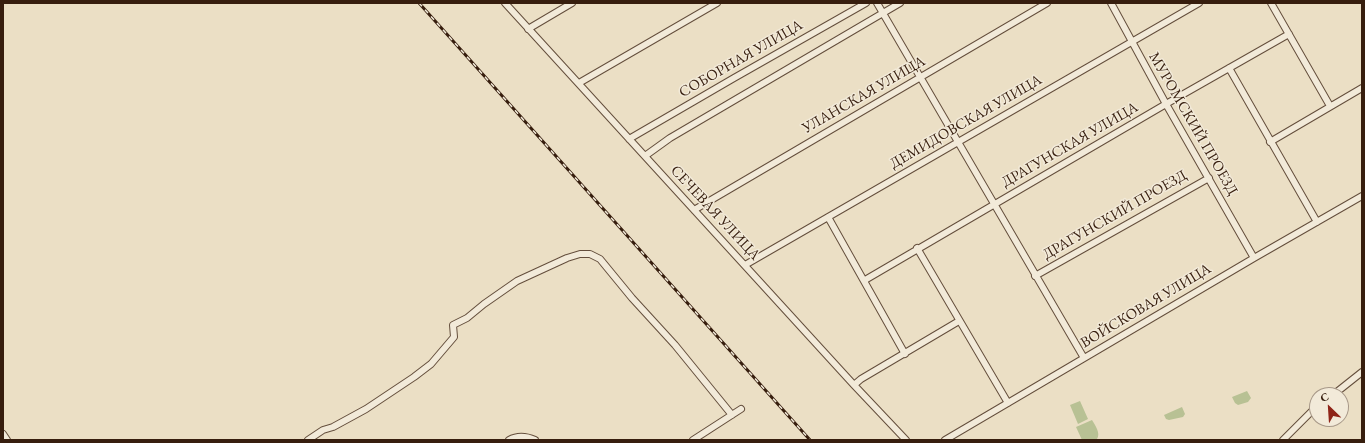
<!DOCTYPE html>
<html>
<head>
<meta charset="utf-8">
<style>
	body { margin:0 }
	#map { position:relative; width:1365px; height:443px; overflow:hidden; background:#ebdfc5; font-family:"EB Garamond",serif }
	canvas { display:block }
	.frame { position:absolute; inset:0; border:4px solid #371e0e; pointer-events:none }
	.north { position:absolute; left:1309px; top:387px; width:40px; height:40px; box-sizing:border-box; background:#f2ead9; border:1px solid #a79888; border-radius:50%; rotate:335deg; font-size:11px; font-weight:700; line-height:16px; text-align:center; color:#371e0e }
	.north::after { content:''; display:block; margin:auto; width:14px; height:18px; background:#8f2418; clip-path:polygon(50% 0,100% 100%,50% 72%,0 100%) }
</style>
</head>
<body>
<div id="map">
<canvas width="1365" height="443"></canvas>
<div class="frame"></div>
<div class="north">С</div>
</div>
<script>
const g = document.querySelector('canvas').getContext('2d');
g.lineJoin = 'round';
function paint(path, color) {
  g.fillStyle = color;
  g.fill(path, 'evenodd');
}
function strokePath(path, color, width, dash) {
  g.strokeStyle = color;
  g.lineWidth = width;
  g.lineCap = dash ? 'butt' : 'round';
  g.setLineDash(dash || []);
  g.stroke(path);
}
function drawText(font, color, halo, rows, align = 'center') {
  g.font = font + ' "EB Garamond",serif';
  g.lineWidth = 3;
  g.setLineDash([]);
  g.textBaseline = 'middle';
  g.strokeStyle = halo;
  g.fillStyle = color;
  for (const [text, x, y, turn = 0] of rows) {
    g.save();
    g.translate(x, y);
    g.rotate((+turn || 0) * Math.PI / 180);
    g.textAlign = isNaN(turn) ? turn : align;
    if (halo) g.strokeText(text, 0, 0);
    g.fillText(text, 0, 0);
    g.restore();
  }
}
const green = new Path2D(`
	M1247,391L1251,398L1248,402L1238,405L1235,403L1232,397Z
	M1080,401L1088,419L1078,424L1070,405Z
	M1182,407L1185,414L1183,417L1169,420L1166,419L1164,415Z
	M1092,420C1095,425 1101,433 1097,439L1082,440L1076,427Z`);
const minor = new Path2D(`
	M505,3L854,385L906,440
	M877,3L1084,358
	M1111,3L1166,104L1254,258
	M1271,3L1330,106
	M528,29L572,3
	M1229,68L1317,222
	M579,83L717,3
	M629,139L734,78L866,3
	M1270,142L1362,88
	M645,156L670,138L900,3
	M694,210L1047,3
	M828,217L905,354
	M917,248L1008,403
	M745,265L1199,3
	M1035,276L1209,178
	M865,280L1166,104L1289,34
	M854,385L861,379L959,321
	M1333,395L1362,372
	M3,434L7,440
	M308,440L323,430L333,427L366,409L414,377L431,364L454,337L453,325L467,318L484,304L517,281L567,258L580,254H590L600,259L632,298L675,345L732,415
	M509,440C518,435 526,436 535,440
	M693,440L741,409
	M945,440L1254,258L1362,196
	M1283,440L1317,406`);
const rail = new Path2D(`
	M419,3L810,440`);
const streetNames = [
	["СОБОРНАЯ УЛИЦА",741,59,-30],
	["УЛАНСКАЯ УЛИЦА",864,95,-30],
	["ДЕМИДОВСКАЯ УЛИЦА",966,122,-30],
	["МУРОМСКИЙ ПРОЕЗД",1193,124,60],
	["ДРАГУНСКАЯ УЛИЦА",1070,145,-30],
	["СЕЧЕВАЯ УЛИЦА",715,213,47],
	["ДРАГУНСКИЙ ПРОЕЗД",1115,215,-30],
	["ВОЙСКОВАЯ УЛИЦА",1146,306,-31]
];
paint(green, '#b8c194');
strokePath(minor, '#644e3c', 8);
strokePath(minor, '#f2ead9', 6);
strokePath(rail, '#371e0e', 3);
strokePath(rail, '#f2ead9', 1.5, [4.5]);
drawText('15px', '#371e0e', '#f2ead9', streetNames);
</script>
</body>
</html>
